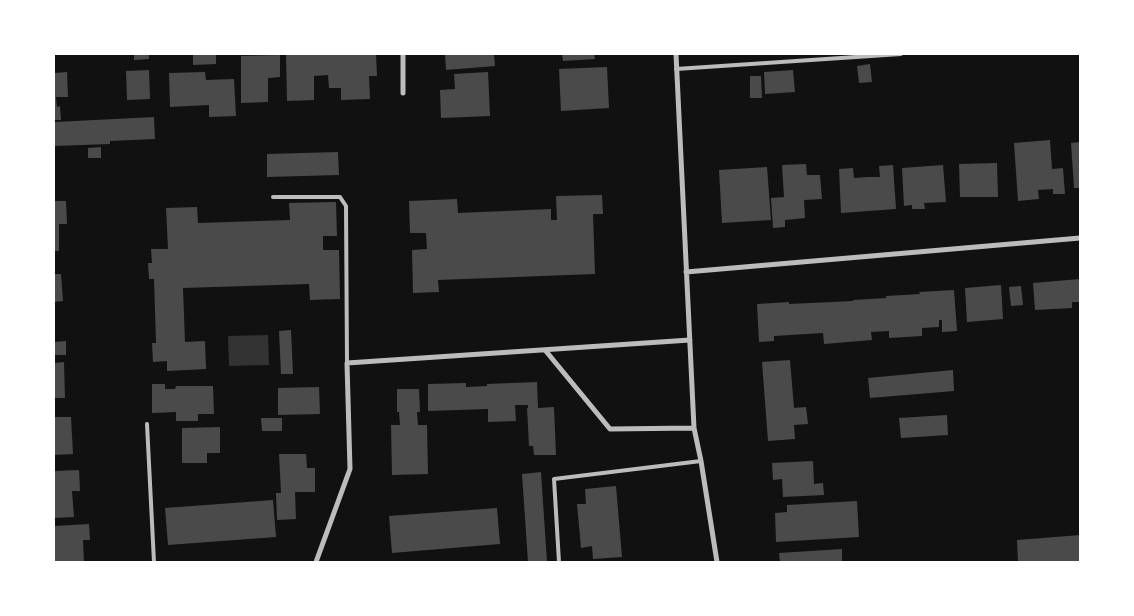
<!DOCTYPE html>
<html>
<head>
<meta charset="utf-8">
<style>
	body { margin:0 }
	#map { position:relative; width:1134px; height:616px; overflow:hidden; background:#111; font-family:Lato,sans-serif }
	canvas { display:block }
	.frame { position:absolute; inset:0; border:55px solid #fff; pointer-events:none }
</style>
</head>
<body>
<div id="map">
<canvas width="1134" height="616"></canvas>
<div class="frame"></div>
</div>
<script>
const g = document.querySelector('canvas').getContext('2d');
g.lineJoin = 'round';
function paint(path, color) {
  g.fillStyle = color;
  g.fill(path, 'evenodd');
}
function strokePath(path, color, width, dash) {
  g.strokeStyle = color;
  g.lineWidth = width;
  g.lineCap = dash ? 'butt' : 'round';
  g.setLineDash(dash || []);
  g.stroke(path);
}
const water = new Path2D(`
	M268,335L269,365L229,366L228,336Z`);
const building = new Path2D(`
	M134,54H149V59L134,60Z
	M193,54H216V64L193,65Z
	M286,54H376L377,76H369L370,99L341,100V88H329L328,75L314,76V100L287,101Z
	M445,54H494L495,66L446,70Z
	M562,54H594L595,59L563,61Z
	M280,55V77L268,78V102L241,103V56Z
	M870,64L872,82L859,83L857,66Z
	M607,67L609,108L561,111L559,69Z
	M149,70L150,99L127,100L126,71Z
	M793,70L795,92L765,94L764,72Z
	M67,72L68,97H56L57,107L60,106L61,120H54V73Z
	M205,72L206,80L234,79L236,116L209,117V105L170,107L169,73Z
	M488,72L490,116L441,118L440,90L455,89L454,74Z
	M750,76H761L762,98H750Z
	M154,117L155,139L110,141V144L55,146V122Z
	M1050,140L1052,169L1063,168L1065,194H1053V189L1038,190L1039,199L1018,201L1014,143Z
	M1080,142V188H1074L1071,143Z
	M101,147V158H88V148Z
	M338,152L339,175L267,177V154Z
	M997,163L998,197H960L959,164Z
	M806,164L807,175H820L822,199L804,200L805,218L785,220V227L773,228L771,198L784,197L782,165Z
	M893,165L896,209L841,213L839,169L853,168L854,178L867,177H880L879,166Z
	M943,165L946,202L924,203L925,209H912V205L904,206L902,168Z
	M767,167L771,220L722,223L719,170Z
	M602,195L603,214H593L595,274L438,280L439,292L413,293L412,250L427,249L426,233H410L409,201L457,199L458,213L551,209V220H557L556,196Z
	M54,201H66L67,224H59V251H54Z
	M336,202L337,236H323V250H339L340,299L310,300L309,284L183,288L185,342L205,341L206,369L167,371V361L153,362L152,343H156L154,279H149L148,263H152L151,249H168L166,208L197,207L198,223L290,220L289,203Z
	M54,274H61L63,301L54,302Z
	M1080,279V302H1072V308L1035,310L1033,283Z
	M1001,285L1003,319L967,322L965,288Z
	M1021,286L1023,305L1011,306L1009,287Z
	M954,290L957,331L942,332V320H939V327L922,328V336L889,338V331L871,332L872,340L824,344L823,333L774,336V341L759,342L757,304L789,302V304L853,301V300L886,298V296L920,294L919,292Z
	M291,330L293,374H281L279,331Z
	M66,341V355H54V342Z
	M790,360L794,408L806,407L808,424L794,425L795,439L768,441L762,362Z
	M64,362L65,398H54V363Z
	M953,370L954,391L870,398L868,378Z
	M537,382L538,408L554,407L556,455H534L533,446H529L527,408H528V405H515L516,421L488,422V409L428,411V384L466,383V387L487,386V384Z
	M152,384H165V389H175L176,386H213L214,414H198V421H176V412L152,413Z
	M319,387L320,414L278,415V388Z
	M397,389H419L420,412H417L418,425H427L428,474L392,475L391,425H400L399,412H397Z
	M947,415L948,435L901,438L899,418Z
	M54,417H71L73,454L54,455Z
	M261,418H282V431H262Z
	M220,427V453H207V463H182V428Z
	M279,454H306L307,468H315V492H295L296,519L277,520L276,493H281Z
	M813,461L814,484L823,483L824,495L783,497L782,479L773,480L772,463Z
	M79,470L80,491H72L74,517L54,518V471Z
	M541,472L547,562H528L522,474Z
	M616,486L622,557L593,559L592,546L581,548L577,504H586L585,489Z
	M273,500L276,537L168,545L165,508Z
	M857,501L859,537L776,542L775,513L787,512V505Z
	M497,508L500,544L392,553L389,516Z
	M89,524L90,540H83L84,562H54V526Z
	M1080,535V562H1018L1017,540Z
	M842,549V562H780L779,553Z`);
const service = new Path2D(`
	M676,69L901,54
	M273,197H340L346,206L347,363
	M147,424L154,562
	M559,562L554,479L701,461`);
const minor = new Path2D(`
	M403,54V93
	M676,54L694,428L701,461L717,562
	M686,272L1080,238
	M545,350L610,429L694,428
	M316,562L350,469L347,363L690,340`);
paint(water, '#333');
paint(building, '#4a4a4a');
strokePath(service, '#bcbcbc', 4);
strokePath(minor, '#bcbcbc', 5);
</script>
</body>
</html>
